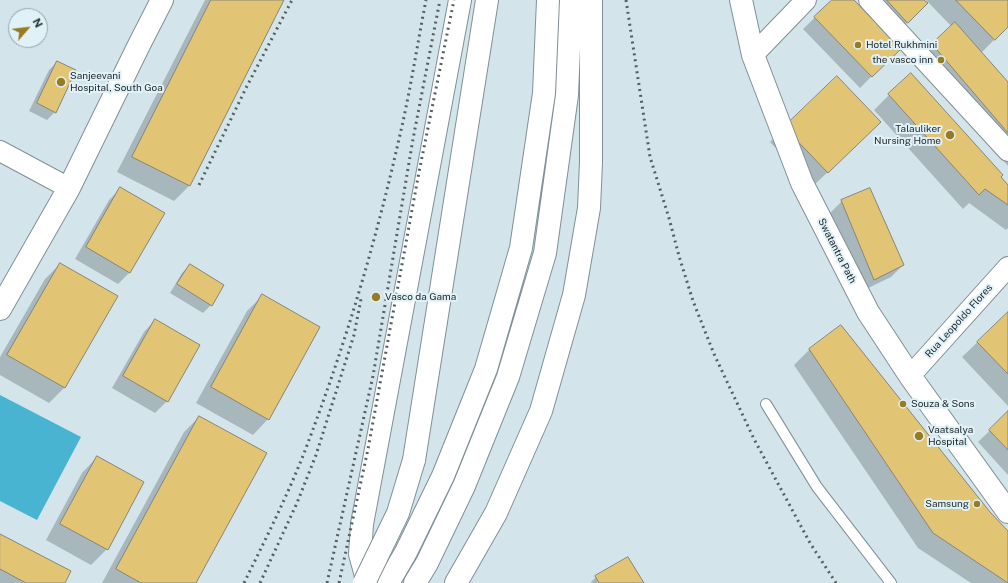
<!DOCTYPE html>
<html>
<head>
<meta charset="utf-8">
<style>
	body { margin:0 }
	#map { position:relative; width:1008px; height:583px; overflow:hidden; background:#d3e5eb; font-family:"Public Sans",sans-serif }
	canvas { display:block }
	.north { position:absolute; left:8px; top:8px; width:40px; height:40px; box-sizing:border-box; background:#e0f2f8; border:1px solid #94a2a6; border-radius:50%; rotate:62deg; font-size:11px; font-weight:700; line-height:16px; text-align:center; color:#232a2c }
	.north::after { content:''; display:block; margin:auto; width:14px; height:18px; background:#977b23; clip-path:polygon(50% 0,100% 100%,50% 72%,0 100%) }
</style>
</head>
<body>
<div id="map">
<canvas width="1008" height="583"></canvas>
<div class="north">N</div>
</div>
<script>
const g = document.querySelector('canvas').getContext('2d');
g.lineJoin = 'round';
function paint(path, color) {
  g.fillStyle = color;
  g.fill(path, 'evenodd');
}
function strokePath(path, color, width, dash) {
  g.strokeStyle = color;
  g.lineWidth = width;
  g.lineCap = dash ? 'butt' : 'round';
  g.setLineDash(dash || []);
  g.stroke(path);
}
function drawText(font, color, halo, rows, align = 'center') {
  g.font = font + ' "Public Sans",sans-serif';
  g.lineWidth = 4;
  g.setLineDash([]);
  g.textBaseline = 'middle';
  g.strokeStyle = halo;
  g.fillStyle = color;
  for (const [text, x, y, turn = 0] of rows) {
    g.save();
    g.translate(x, y);
    g.rotate((+turn || 0) * Math.PI / 180);
    g.textAlign = isNaN(turn) ? turn : align;
    if (halo) g.strokeText(text, 0, 0);
    g.fillText(text, 0, 0);
    g.restore();
  }
}
const water = new Path2D(`
	M0,395L81,437L37,520L0,501Z`);
const shadow = new Path2D(`
	M205,0H283L189,186L174,201L117,172Z
	M833,0H853L888,60L860,88L803,29Z
	M865,0H923L926,3L896,34Z
	M926,0H1008V26L981,53L1008,84V166L917,60L952,27Z
	M57,62L55,112L47,120L29,111L49,70Z
	M889,95L1000,177L1008,187V228L1006,230L969,203L963,209L874,110Z
	M785,127L864,138L812,187L770,142Z
	M121,188L130,272L118,284L75,259L109,200Z
	M842,201L903,265L891,277L862,291L830,213Z
	M60,264L116,297L64,388L49,403L0,375V357L45,279Z
	M190,265L211,305L203,313L170,293L182,273Z
	M262,296L268,419L253,435L196,403L247,311Z
	M1008,313V406L962,357Z
	M155,320L167,401L155,413L112,388L144,332Z
	M841,326L989,512L1008,532V583H971L918,548L794,365L809,350Z
	M1008,413V475L978,442Z
	M199,417L194,583H102L184,432Z
	M97,457L143,483L107,549L91,565L46,540L82,473Z
	M0,535L64,583H0Z
	M596,577L643,583H590Z`);
const building = new Path2D(`
	M211,0H284L190,186L132,157Z
	M832,0H854L901,49L872,77L814,17Z
	M887,0H924L928,3L908,23Z
	M956,0H1008V27L995,40Z
	M955,22L1008,82V133L932,44Z
	M57,61L76,70L56,113L37,103Z
	M911,73L1003,175L1001,177L1008,185V205L985,189L979,195L888,94Z
	M837,76L881,122L828,173L784,127Z
	M120,187L165,213L130,273L86,247Z
	M870,188L904,265L874,280L841,200Z
	M60,263L118,296L65,388L7,355Z
	M190,264L224,285L212,306L177,284Z
	M262,294L320,327L269,420L211,387Z
	M1008,312V374L977,342Z
	M155,319L200,345L168,402L123,376Z
	M841,325L990,512L1008,531V583L933,533L809,349Z
	M1008,411V450L989,430Z
	M199,416L267,453L196,583H141L116,569Z
	M97,456L144,482L108,550L60,524Z
	M0,534L71,571L65,583H26L0,569Z
	M628,557L644,583H599L595,576Z`);
const lane = new Path2D(`
	M766,404L817,487L891,583`);
const street = new Path2D(`
	M869,0L1008,151
	M753,55L806,0
	M0,151L69,188
	M910,376L1008,267`);
const secondary = new Path2D(`
	M741,0L753,55L802,183L868,312L910,376L1008,512
	M0,309L69,188L139,45L162,0`);
const highway = new Path2D(`
	M414,460L487,0
	M368,583L360,554L362,524L460,0
	M388,583L406,552L443,476L486,369L521,248L544,93L548,0
	M415,583L427,563L464,486L508,377L545,253L567,95L571,0
	M456,583L496,513L541,411L574,295L589,208L591,162V0`);
const rail = new Path2D(`
	M626,0L650,157L669,218L679,256L693,301L714,354L754,439L810,543L836,583
	M199,185L246,88L292,0
	M244,583C267,536 291,489 309,440C346,342 376,241 399,139C410,93 417,46 426,0
	M260,583L297,503L316,455L354,335L361,299
	M327,583L373,376L413,139L440,0
	M339,583L368,449L419,172L454,0`);
const highwayBridge = new Path2D(`
	M364,583L398,513L414,460`);
const markers = [
	[858,45,4,"#977b23"],
	[941,60,4,"#977b23"],
	[61,82,5,"#977b23"],
	[950,135,5,"#977b23"],
	[376,297,5,"#977b23"],
	[903,404,4,"#977b23"],
	[919,436,5,"#977b23"],
	[977,504,4,"#977b23"]
];
const poiNames = [
	["Hotel Rukhmini",866,45],
	["the vasco inn",933,60,"right"],
	["Sanjeevani",70,76],
	["Hospital, South Goa",70,88],
	["Talauliker",941,129,"right"],
	["Nursing Home",941,141,"right"],
	["Vasco da Gama",385,297],
	["Souza & Sons",911,404],
	["Vaatsalya",928,430],
	["Hospital",928,442],
	["Samsung",969,504,"right"]
];
const streetNames = [
	["Swatantra Path",837,251,63],
	["Rua Leopoldo Flores",959,321,-48]
];
paint(water, '#49b3d2');
paint(shadow, '#0003');
paint(building, '#e2c574');
strokePath(building, '#888476', 1);
strokePath(lane, '#809096', 12);
strokePath(street, '#809096', 22);
strokePath(secondary, '#809096', 24);
strokePath(highway, '#809096', 24);
strokePath(lane, '#fff', 10);
strokePath(street, '#fff', 20);
strokePath(secondary, '#fff', 22);
strokePath(highway, '#fff', 22);
strokePath(rail, '#555f63', 3, [2, 4]);
strokePath(highwayBridge, '#809096', 24, []);
strokePath(highwayBridge, '#fff', 22);
for (const [x, y, r, color] of markers) {
  const dot = new Path2D();
  dot.arc(x, y, r, 0, 2 * Math.PI);
  g.fillStyle = color;
  g.fill(dot);
  strokePath(dot, '#e0f2f8', 1.5);
}
drawText('10px', '#232a2c', '#e0f2f8', poiNames, 'left');
drawText('10px', '#232a2c', '#e0f2f8', streetNames);
</script>
</body>
</html>
